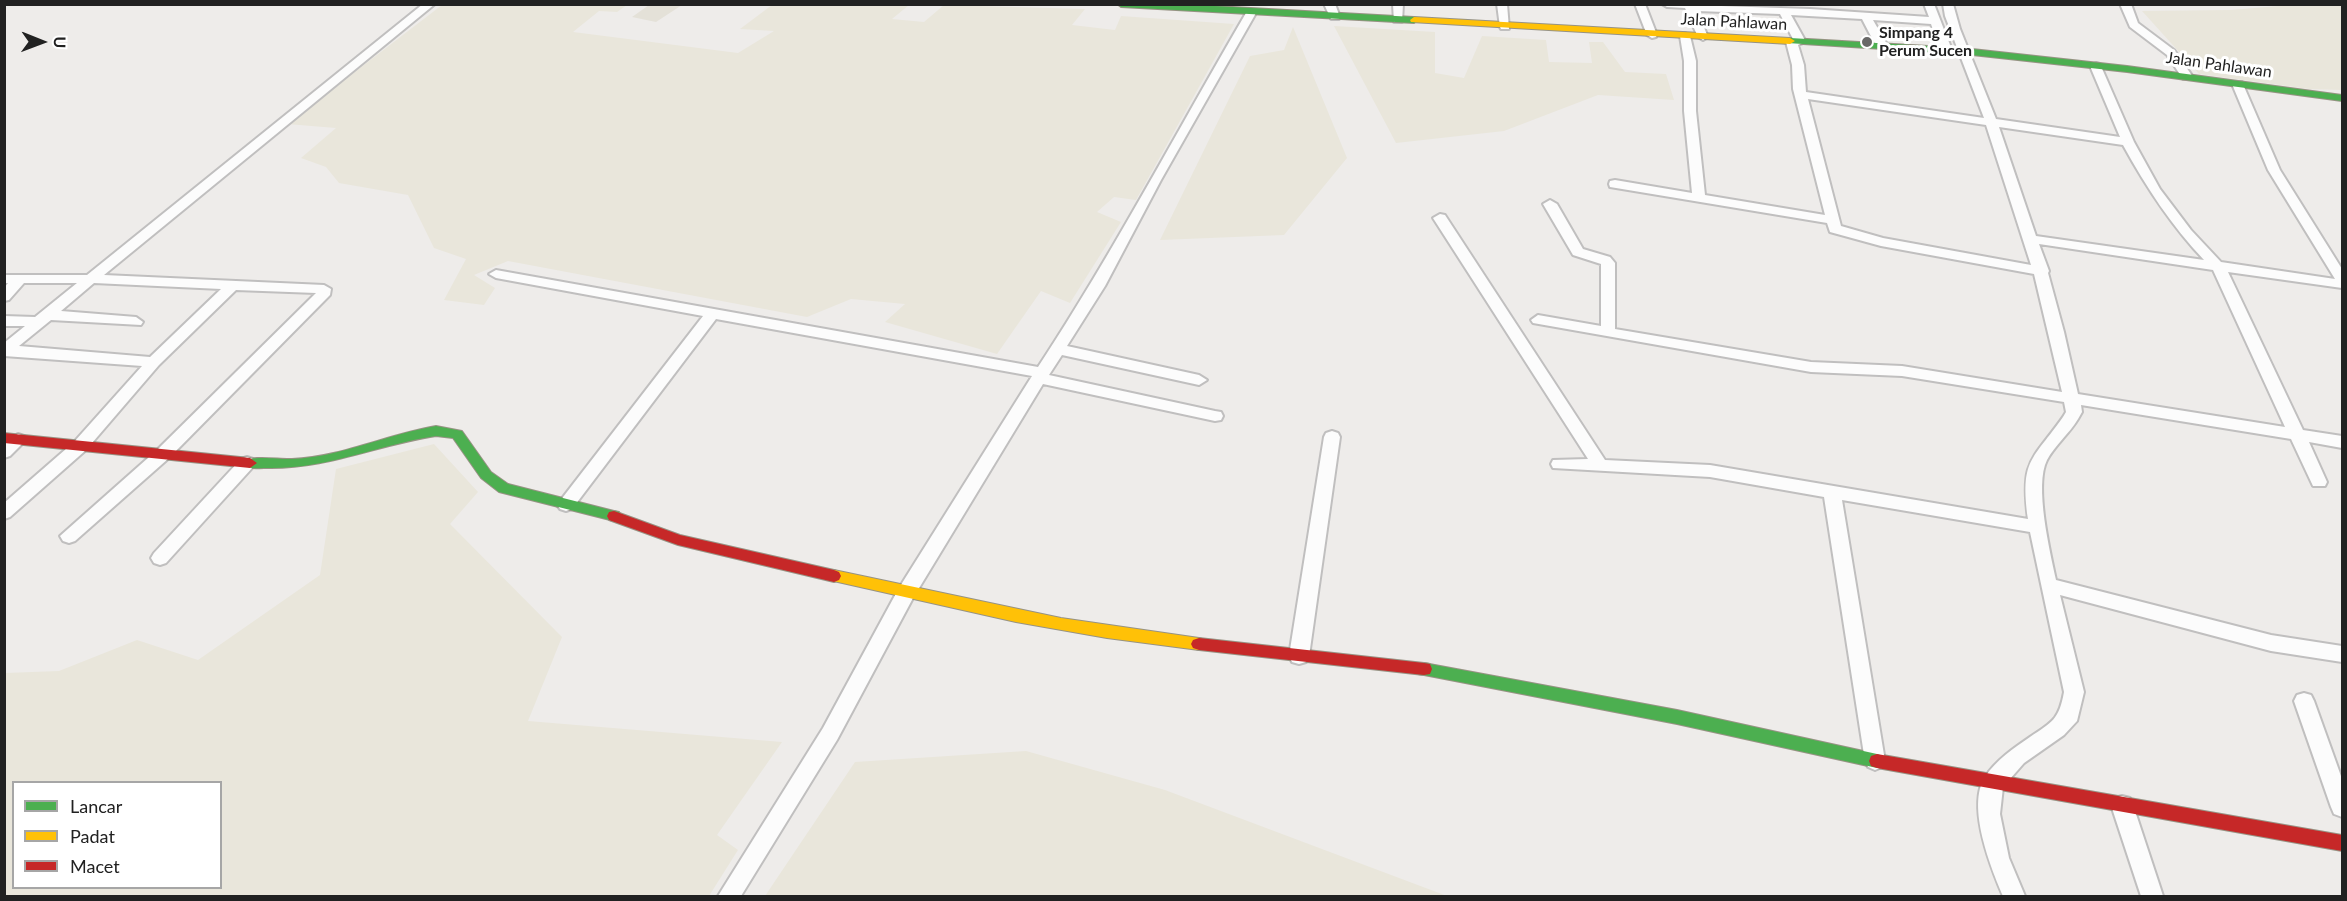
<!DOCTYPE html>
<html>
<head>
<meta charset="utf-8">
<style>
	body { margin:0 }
	#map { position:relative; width:2347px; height:901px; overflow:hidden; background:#eeecea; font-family:Lato,sans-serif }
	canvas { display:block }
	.frame { position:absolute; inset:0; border:6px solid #212121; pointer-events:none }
	.legend { position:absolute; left:12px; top:781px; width:210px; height:108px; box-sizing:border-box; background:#fff; border:2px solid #a6a6a6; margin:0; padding:8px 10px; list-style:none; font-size:18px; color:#212121 }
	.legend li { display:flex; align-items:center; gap:12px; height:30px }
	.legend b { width:30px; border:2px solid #a6a6a6 }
	.north { position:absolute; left:12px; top:12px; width:60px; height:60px; -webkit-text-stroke:4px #fff; paint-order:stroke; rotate:91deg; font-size:16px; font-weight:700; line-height:24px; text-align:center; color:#212121 }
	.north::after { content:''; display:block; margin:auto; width:21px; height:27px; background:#212121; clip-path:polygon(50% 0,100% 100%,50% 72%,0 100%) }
</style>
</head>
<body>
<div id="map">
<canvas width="2347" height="901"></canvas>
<div class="frame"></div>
<ul class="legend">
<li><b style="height:8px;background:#4caf50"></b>Lancar</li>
<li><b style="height:8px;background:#ffc107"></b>Padat</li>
<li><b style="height:8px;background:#c62828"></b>Macet</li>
</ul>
<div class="north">U</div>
</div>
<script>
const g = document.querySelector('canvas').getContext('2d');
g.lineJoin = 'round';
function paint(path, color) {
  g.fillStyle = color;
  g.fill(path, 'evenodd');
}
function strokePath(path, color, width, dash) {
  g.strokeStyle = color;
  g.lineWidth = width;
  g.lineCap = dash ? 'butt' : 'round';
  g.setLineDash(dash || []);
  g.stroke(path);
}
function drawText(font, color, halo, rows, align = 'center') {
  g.font = font + ' Lato,sans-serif';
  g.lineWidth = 6;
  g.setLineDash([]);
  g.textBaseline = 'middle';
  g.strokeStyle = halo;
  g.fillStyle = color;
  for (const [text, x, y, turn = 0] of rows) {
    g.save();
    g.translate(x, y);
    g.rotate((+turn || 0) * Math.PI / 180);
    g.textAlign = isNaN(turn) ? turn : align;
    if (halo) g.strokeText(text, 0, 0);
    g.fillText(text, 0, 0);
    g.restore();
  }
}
const education = new Path2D(`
	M649,5L682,4V5L656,22L632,17Z`);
const farmland = new Path2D(`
	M442,5H627L617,12L599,11L573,32L738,53L774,31L740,29L772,5H909L892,19L924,22L944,5L1085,9L1072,25L1115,30L1121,16L1234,24L1136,200L1114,197L1097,212L1121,222L1070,303L1041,291L997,354L885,322L905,304L851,299L807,317L508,261L474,275L495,288L484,305L444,300L466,259L434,248L408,195L339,183L326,167L301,158L336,128L287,124Z
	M2290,5H2342V90L2309,89L2199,74L2142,11L2230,10Z
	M1334,26L1435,32V73L1464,78L1482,36L1546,40L1549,62L1592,63L1589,42H1603L1625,72L1666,74L1674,100L1598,95L1504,131L1396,143Z
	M1293,27L1347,158L1284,235L1160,240L1250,56L1284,50Z
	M434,444L478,492L450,524L562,637L528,721L782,742L717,835L738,850L709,896H5V673L59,671L137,640L198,660L320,575L336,469ZM220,782V888H14V782Z
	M1026,751L1165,790L1447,896H765L855,762Z`);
const street = new Path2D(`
	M423,4H435L104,275L324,285L331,289L330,295L169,458L75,541L69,543L63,541L60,536L157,450L316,293L236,290L159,365L86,450L10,517L4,519V503L74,442L142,366L4,356V343L25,326H4V316L35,317L77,283H24L9,300L4,301V288L8,283H4V275H87ZM94,283L221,289L150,357L19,346L51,320L141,325L143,322L136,317L61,311Z
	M1324,4H1335L1340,17L1339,19H1331Z
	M1393,4H1403L1402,22H1394Z
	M1497,4H1507L1509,29H1501L1500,27Z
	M1635,4H1645L1657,35L1656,37L1652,38L1647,35Z
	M1662,4L1810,9L1929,17L1924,4H1934L1952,50L1950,52L1946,53L1940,50L1931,24L1873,20L1888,46L1882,49L1876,46L1862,19L1791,15L1806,42L1798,45L1804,65L1806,92L1984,118L1945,16L1943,4H1953L1960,29L1996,119L2120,137L2090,66L2096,63L2100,64L2134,142L2160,189L2191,230L2221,262L2335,279L2268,170L2232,84L2234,82H2242L2280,170L2342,269V288L2228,272L2303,430L2342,436V448L2309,442L2327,482L2325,486H2313L2291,439L2081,405L2082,412L2078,419C2069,434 2055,445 2047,460C2034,485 2050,552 2056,580L2271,635L2342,646V662L2271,651L2060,595L2084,692L2077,721L2064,735L2024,763L2003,787L2000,814L2009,858L2025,896H2003C1991,868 1966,806 1985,777C1996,760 2014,748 2030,737C2052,722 2059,720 2064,692L2030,532L1842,500L1885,761L1882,767L1875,770L1868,767L1865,761L1824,497L1710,477L1553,468L1551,464L1553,460L1588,459L1433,218L1440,214L1445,215L1605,460L1710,465L2028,519C2020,459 2032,461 2063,417L2066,412L2064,402L1902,376L1811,372L1533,323L1531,320L1538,315L1601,326V264L1573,255L1543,204L1550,200L1557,204L1583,249L1610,257L1615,263V329L1811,362L1902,366L2062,392L2034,274L1881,246L1830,232L1827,223L1610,187L1609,184L1610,181L1615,180L1692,193L1684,111V61L1680,36L1685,33L1690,36L1696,61V111L1705,195L1825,215L1793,89L1792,65L1786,42L1793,39L1780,14L1697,11L1708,37L1703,40L1698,37L1685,8L1667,7ZM1808,99L1986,125L2031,265L1883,238L1841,226ZM1999,127L2123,145C2146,187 2171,225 2204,260L2036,236ZM2039,244L2213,270L2285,427L2078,394L2064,332L2048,273L2049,271Z
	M2120,4H2131L2138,23L2174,50L2193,77L2191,79H2183L2167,55L2130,27Z
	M1251,10L1256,13L1161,180L1105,286L1067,346L1199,375L1207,380L1199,385L1062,355L1049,375L1215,411L1221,412L1223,416L1221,420L1215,421L1043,384L913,598L837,740L741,896H718L823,728L899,588L1032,376L716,319L572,509L566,511L560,509L557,505L560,501L703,316L496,278L489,274L496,270L1038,367C1113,253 1177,131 1246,13Z
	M1332,431L1338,433L1340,437L1309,656L1306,662L1299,664L1292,662L1289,656L1324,437L1326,433Z
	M18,434L24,436L26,440L10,456L4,458V443Z
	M247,457L253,459L255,463L253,467L166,563L160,565L154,563L151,558L154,553L241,459Z
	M2304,693L2311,695L2314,701L2342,779V817L2334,814L2331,807L2294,701L2297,695Z
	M2122,796L2130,798L2133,805L2163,896H2141L2111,805L2114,798Z`);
const fast = new Path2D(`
	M1117,4H1178L1414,17L1418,20L1414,23L1121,7Z
	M1790,38L1963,48L2127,66L2342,95V101L2127,72L1963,54L1787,43L1785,41Z
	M436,426L462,431L491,472L508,484L614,511L619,512L621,516L619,520L614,521L499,492L481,478L453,438L436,436C376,445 327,470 264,468C256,468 248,470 243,463C250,454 280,460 292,459C341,457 388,434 436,426Z
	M1424,663L1677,710L1877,754L1883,756L1885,761L1883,766L1877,768L1677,724L1424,675L1418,674L1416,669L1418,664Z`);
const slow = new Path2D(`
	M1414,17L1790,38L1795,41L1790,44L1411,22L1410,20Z
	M834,570L1061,618L1199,638L1205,640L1207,644L1205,648L1199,650L1107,638L1016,622L829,580L827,576L829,572Z`);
const jam = new Path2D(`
	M4,433L250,458L257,463L250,468L4,443Z
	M614,511L680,535L834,570L839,572L841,576L839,580L834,582L678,545L609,520L607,516L609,512Z
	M1199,638L1424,663L1430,664L1432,669L1430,674L1424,675L1199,650L1193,648L1191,644L1193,640Z
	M1877,754L2342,835V851L1877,768L1871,766L1869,761L1871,756Z`);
const markers = [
	[1867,42,6,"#696867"]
];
const farStreetnames = [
	["Jalan Pahlawan",1734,22,3],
	["Jalan Pahlawan",2219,65,8]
];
const farPoinames = [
	["Simpang 4",1879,33],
	["Perum Sucen",1879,51]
];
paint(education, '#e4e1d8');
paint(farmland, '#e9e6db');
strokePath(street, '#c0bfbf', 4);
strokePath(fast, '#979384', 2);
strokePath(slow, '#979384', 2);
strokePath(jam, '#979384', 2);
paint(street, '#fcfcfc');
paint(fast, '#4caf50');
paint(slow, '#ffc107');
paint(jam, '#c62828');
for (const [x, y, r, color] of markers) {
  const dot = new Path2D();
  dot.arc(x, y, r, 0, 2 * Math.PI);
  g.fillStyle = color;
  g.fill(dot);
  strokePath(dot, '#fff', 2);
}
drawText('16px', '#212121', '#fff', farStreetnames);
drawText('bold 16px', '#212121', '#fff', farPoinames, 'left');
</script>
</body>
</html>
